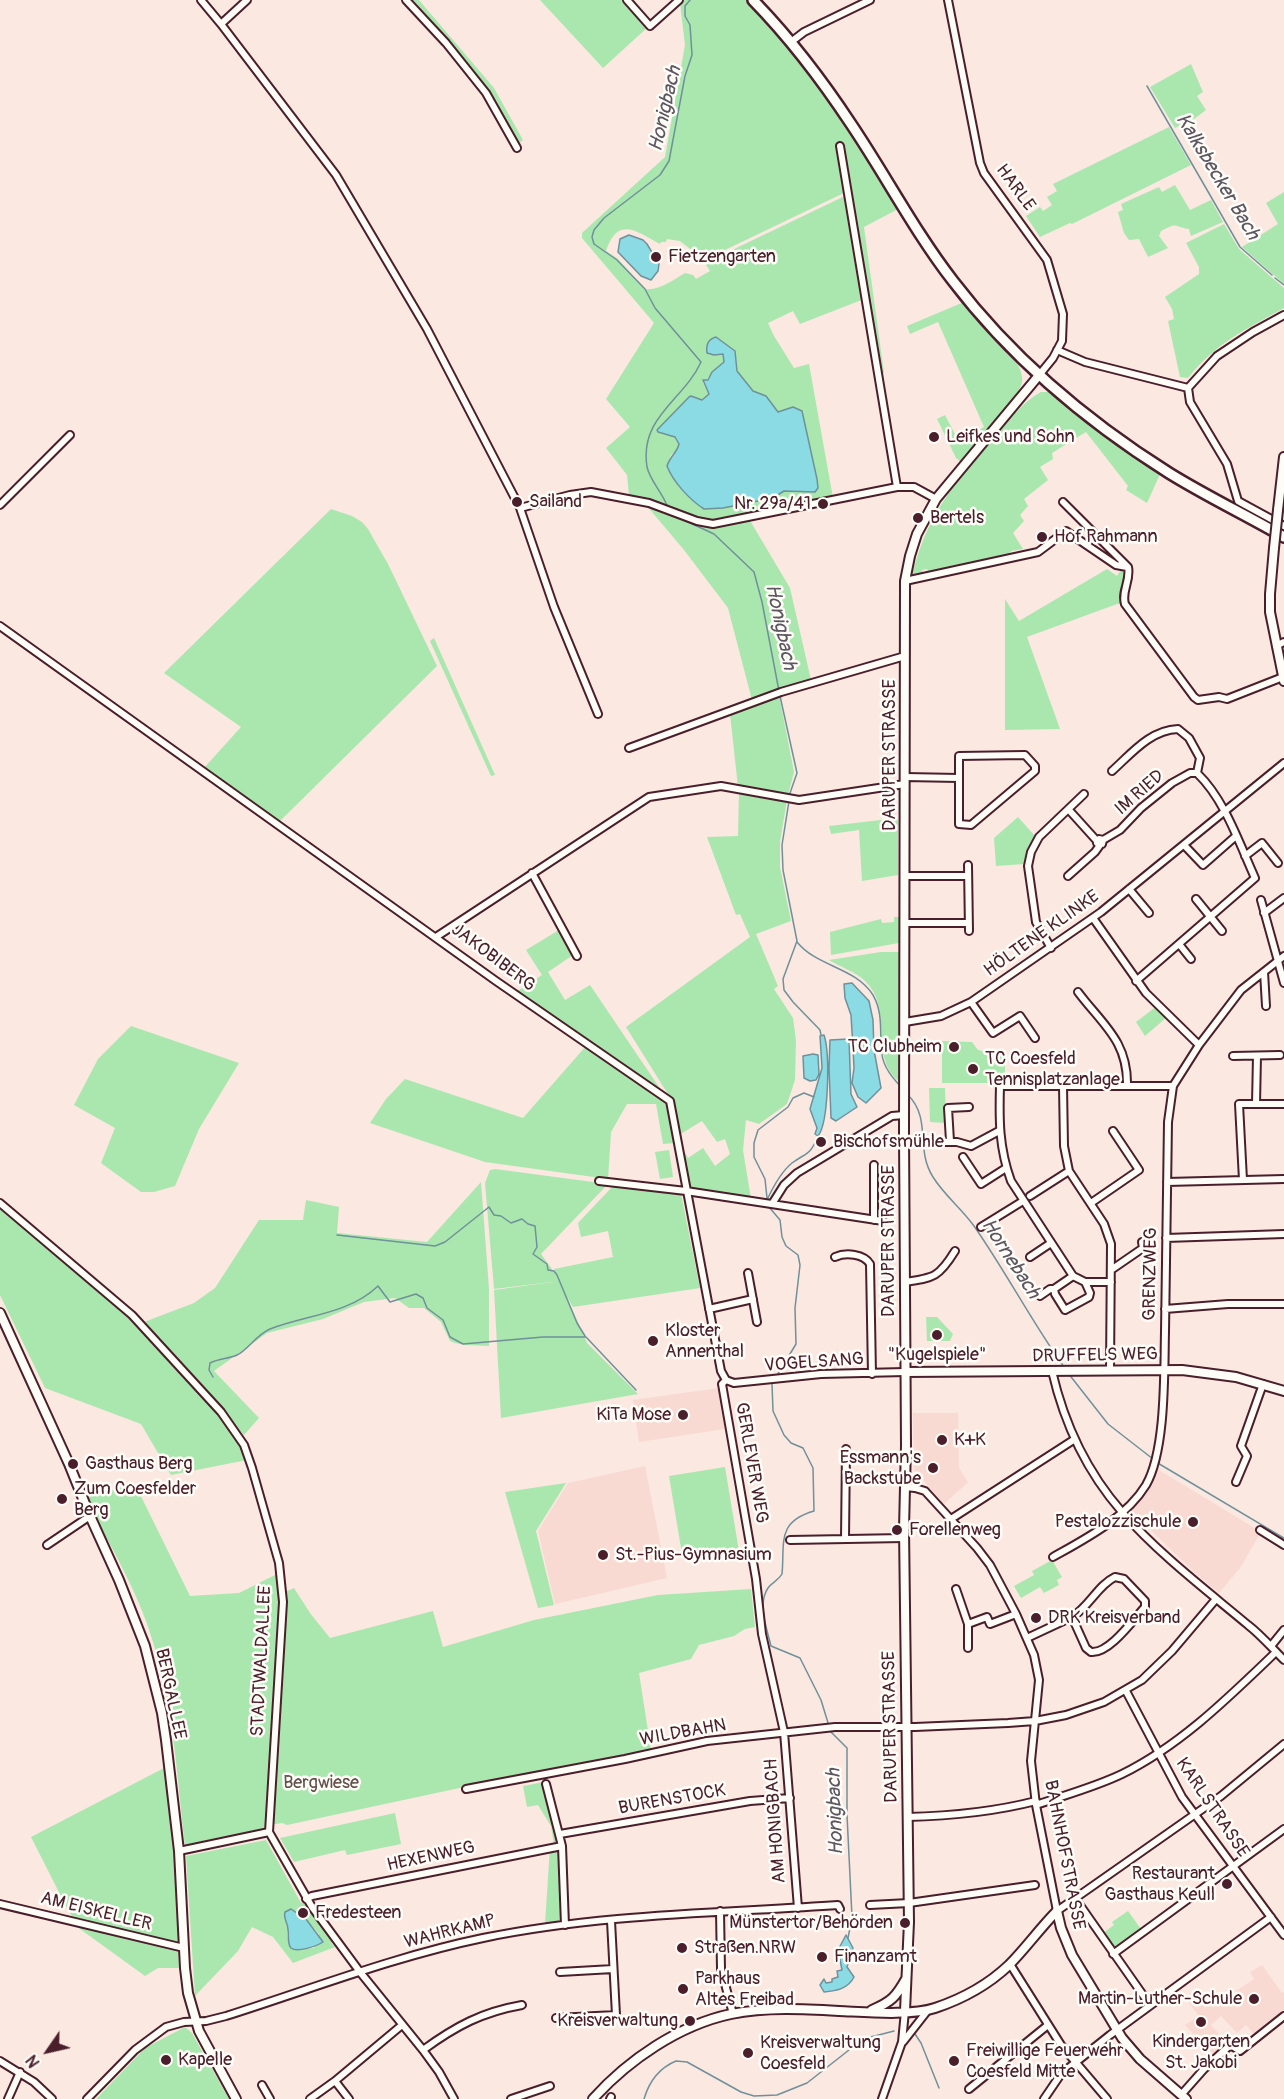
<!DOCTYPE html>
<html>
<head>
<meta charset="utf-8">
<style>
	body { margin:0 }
	#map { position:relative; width:1284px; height:2099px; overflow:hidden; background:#fae8e1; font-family:Pangolin,sans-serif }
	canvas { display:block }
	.north { position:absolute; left:18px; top:2021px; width:60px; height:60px; -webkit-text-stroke:4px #fdfcf7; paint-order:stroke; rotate:236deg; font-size:16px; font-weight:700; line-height:24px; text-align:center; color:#4a1f2b }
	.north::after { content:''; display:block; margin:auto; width:21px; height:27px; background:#4a1f2b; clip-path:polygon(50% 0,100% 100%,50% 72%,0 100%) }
</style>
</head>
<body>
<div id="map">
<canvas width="1284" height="2099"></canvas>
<div class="north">N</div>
</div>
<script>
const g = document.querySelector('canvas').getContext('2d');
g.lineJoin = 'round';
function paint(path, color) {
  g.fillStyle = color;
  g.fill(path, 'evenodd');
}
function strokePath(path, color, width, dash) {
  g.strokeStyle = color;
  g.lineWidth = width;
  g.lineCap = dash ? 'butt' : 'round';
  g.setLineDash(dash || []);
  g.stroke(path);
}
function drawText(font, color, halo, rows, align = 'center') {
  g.font = font + ' Pangolin,sans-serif';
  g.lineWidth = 5;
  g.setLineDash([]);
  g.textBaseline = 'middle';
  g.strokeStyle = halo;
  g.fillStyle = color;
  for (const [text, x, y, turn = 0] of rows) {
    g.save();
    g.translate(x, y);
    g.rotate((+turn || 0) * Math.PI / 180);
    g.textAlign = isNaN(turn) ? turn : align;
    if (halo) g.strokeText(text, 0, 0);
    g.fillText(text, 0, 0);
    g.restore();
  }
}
const built = new Path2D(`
	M719,1388L725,1429L639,1442L633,1400Z
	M913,1413H958L959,1468L968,1482L944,1504L914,1470Z
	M645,1466L667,1578L555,1604L538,1531L568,1483Z
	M1159,1470L1261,1532L1240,1568L1219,1593L1193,1571L1131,1511L1151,1484L1156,1471Z
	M1262,1965L1282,1993L1284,1992V2012L1254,2034L1246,2025L1237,2033L1221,2016L1211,2025L1227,2042L1213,2055L1185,2025L1199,2016L1189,2003L1202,1993L1212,2007L1254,1979L1250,1972Z`);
const green = new Path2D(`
	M407,0H419L494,88L523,140L517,145L488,93Z
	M540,0H626L649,26L603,68Z
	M683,0H748C809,62 854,135 900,208L864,227L884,373L881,374L841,143L837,144L846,192L704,260L680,241L667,239L666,242H661L660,244C637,232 618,215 606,251L617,258L645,289C659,291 673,280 685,273L693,275L696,279L710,271L705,263L847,195L864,299L800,324L793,311L768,323L774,336L794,368L809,364L833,498L715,522L698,519L671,507L629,495L627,475L606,448L630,427L606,399L654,323L582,238V233L665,157L685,45L680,3ZM712,338L735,351L737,371L753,391L766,396L778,412L793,407L818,488L815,492L784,491L773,498L723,508H701C689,496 672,482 667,466L671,455L678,450L679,444L675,437L659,433L657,430L694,397L702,400L709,394L703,383L724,362L723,354L706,347Z
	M1191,64L1203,92L1197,96L1206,110L1194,119L1175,128L1150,87Z
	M1169,127L1191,165L1072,224L1070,223L1040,237L1026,216L1040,207L1043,211L1052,205L1047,197L1057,191L1053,184Z
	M1175,185L1190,210L1211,200L1223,222L1191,236L1189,229C1172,226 1178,222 1161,231L1159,236L1168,248L1148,257L1139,239L1129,240L1124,233L1118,212L1123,210L1121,204L1159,187L1162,192Z
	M1284,192V284L1242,247L1278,224L1266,203Z
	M1224,224L1239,249L1284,288V308C1245,330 1217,342 1188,378L1180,377L1168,321L1174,319L1172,309L1165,297L1199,274V267L1186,243Z
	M964,302L1015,359C1019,367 1023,373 1022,382C1017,403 977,444 961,462L956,458L937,419L945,415L959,442L984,427L938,322L910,334L907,326Z
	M1041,392H1050L1092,427L1161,472L1147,503L1126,490L1128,486L1086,432L1052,453L1053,459L1040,467L1048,480L1024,499L1028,506L1020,515L1024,521L1013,533L1023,549L1011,551L1008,557L929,573L927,569L922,570L924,576L911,579C927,514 952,486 995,437C1008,422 1023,401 1041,392Z
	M647,506L698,524L749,519L790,588L811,680L752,700L728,608L684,550Z
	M331,509L352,516L362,522L368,529L388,564L437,666L278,823L204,768L241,727L164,673Z
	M1122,568L1127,569C1129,581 1120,592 1121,604H1117L1027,637L1060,729L1005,730V599L1019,621L1107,569L1117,576Z
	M434,638L495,775L491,776L430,641Z
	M779,695L794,772L788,795L738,787L730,714Z
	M739,792L787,800L780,842V867L791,921L756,934L778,986L774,989L793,1018L796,1040L795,1080L787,1104L759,1124L746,1120L743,1150L751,1199L688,1190L682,1152L684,1151L688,1158L703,1148L715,1166L730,1154L725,1139L717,1142L702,1121L679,1135L671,1099L626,1027L750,937L740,914L736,915L707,837L738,836Z
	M1018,817L1035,836L1026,851L1025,864L996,866L994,838Z
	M898,818V875L862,881L859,830L831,834L829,826Z
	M894,917H899V943L831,955L830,932L881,919L882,923L894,922Z
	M559,930L573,955L548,972L565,1000L590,985L661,1090L516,992L542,975L526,950Z
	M881,952H900L901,1084C897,1080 892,1075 889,1070C874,1042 891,1006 865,981C856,972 840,967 829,960Z
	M1157,1006L1167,1017L1145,1036L1136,1022Z
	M131,1026L239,1063L199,1129L175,1186L154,1192H141L101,1163L115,1128L74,1105L98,1059Z
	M942,1041L972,1042L978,1050L1005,1056V1083H942Z
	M586,1046L668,1102L675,1143L663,1144L656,1104H627L611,1132L608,1179L485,1162L370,1123L386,1099L405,1079L523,1118Z
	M929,1088H945L946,1123L930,1122Z
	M669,1150L673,1177L660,1179L655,1152Z
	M495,1169L608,1184L541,1254L557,1276L554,1269L613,1257L608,1231L581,1237L578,1223L613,1186L681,1194L700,1288L573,1307L567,1297L587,1343L638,1394L501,1418L494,1290L560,1281L494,1289L485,1183L490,1170Z
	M481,1182L489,1289V1346L466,1345L455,1343L450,1341L441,1322L424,1308H409L395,1298L364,1302L323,1319L267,1333L214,1371L259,1418L244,1435L144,1322L194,1303L215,1288L259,1220H303L306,1200L339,1207L337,1233L427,1242Z
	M0,1207L140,1324L219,1412L239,1440L247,1460L171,1475L141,1424L45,1388L0,1295Z
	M926,1317H937L953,1334L950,1341H927Z
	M725,1467L739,1551L683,1560L669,1476Z
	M566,1483L536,1531L554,1605L538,1608L505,1492Z
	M135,1484L190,1596L239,1593L279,1573L281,1602L266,1831L185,1846C177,1778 174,1708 153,1642C138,1591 109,1544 85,1497Z
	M1052,1560L1062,1577L1057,1580L1059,1585L1044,1593L1040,1587L1021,1598L1014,1586L1034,1575L1032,1571Z
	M294,1588L310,1613L330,1638L433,1611L443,1647L534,1620L658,1595L751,1589L755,1627L745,1629L734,1636L699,1645L691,1659L639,1673L651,1750L548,1769L287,1825L282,1823L270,1825L287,1591Z
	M166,1767L175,1866L179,1968H158L145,1976L80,1929L68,1910L31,1837Z
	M544,1782L558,1833L563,1924H545L550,1847L554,1845L551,1826L538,1805L527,1807L523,1786Z
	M395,1813L401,1844L347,1855L345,1850L294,1862L280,1838Z
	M266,1840L301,1903H306L335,1942L331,1943L335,1947L293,1963L273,1937L252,1927L238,1951L195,1996L186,1856ZM306,1919L319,1934L314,1948C308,1948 299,1951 294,1949C286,1947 288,1929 286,1922Z
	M1128,1911L1141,1929L1114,1949L1103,1933L1114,1925L1112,1922Z
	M185,2027L192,2033L229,2099H96L145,2048Z`);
const water = new Path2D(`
	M629,235L643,240L647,244L659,264L658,271L651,280L641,276L618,252L620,239Z
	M716,337L735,351L737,371L753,391L766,396L778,412L793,407L802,411L817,479L818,488L815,492L784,491L773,498L723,508L704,509C690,500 673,482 667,466C670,456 677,453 679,444L675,437L658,432L657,430L689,397L691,396L702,400L709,394L703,380H708L712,372L724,362L723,354L714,355L707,353C706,346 708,339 716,337Z
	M852,983L869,1001L873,1020L874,1050L881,1088L866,1103L858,1097L852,1083L854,1068L853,1048L851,1015L845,998L844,984Z
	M824,1035C830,1053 829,1122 818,1136L815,1134L817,1128L810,1109L822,1068L820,1036Z
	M849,1039L851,1094L857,1107L836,1121L831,1118L829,1068L830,1040Z
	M813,1054L818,1055L819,1074L816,1080L810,1081L804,1078L803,1056Z
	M291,1909L306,1919L323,1942C317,1946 297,1953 291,1948C287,1944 289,1935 288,1930C288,1922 283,1919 285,1912Z
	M846,1935L853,1948L847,1967L854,1977C848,1989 836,1991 824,1992L820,1985L824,1979L826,1983L832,1982V1979L838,1977L837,1971L842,1970L838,1950Z`);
const stream = new Path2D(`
	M1147,86L1240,247L1272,275
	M1275,278L1284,285
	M668,508C663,493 650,481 647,467C639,417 684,400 701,362L655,308L645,289L617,260L594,244L592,237L594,230L604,218L660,175L669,161L685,76L692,55L690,25L685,16V6L690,0
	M673,515L714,534L754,572L762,602L779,691
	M780,696L797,773L789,796
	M789,801L782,845L783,870L797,941L783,979L784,990L793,1002L820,1030L821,1035
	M797,942C817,967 855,967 873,995C884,1014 879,1034 882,1055C884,1068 893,1078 901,1087
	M908,1095C932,1119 915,1149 933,1177C944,1195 962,1209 974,1226C1006,1272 1032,1322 1064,1367
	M767,1198L765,1179L754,1157V1143L758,1130L788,1107L793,1098L804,1093L814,1097
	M767,1200C773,1187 781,1172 792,1163C809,1151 809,1156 819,1135
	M769,1207L780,1220L782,1237L786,1246L798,1255L800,1265L795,1308L796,1344L776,1377
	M337,1235L435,1246L445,1242L489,1207L494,1215L501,1216L511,1223L522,1219L528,1224L535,1226L537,1247L533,1254L547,1264L548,1270L554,1271L557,1275L577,1323L585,1336
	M1068,1373L1108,1424L1153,1459
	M213,1377L209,1370L210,1363C219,1358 228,1359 237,1355C248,1350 256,1335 270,1329C306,1315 349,1314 378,1286L390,1302L416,1294L423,1298L427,1308L443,1320L450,1337L463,1344L543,1337H586L636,1390
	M774,1381L772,1384L773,1411L784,1435L791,1443L803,1448L813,1468L814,1511C776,1522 785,1543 782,1574C778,1581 772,1582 768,1588C757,1604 767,1629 771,1646L800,1658L821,1700L829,1726
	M1156,1462L1284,1538
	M830,1731L847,1748V1815L852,1917L848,1938
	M915,2034L921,2043L939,2088
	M644,2099C649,2082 659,2068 676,2061L687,2062L741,2092L754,2096L777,2095L807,2083L863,2039L894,2031`);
const minor = new Path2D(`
	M201,0L221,24
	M247,0L221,24L336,175L427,329L520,508L554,607L598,714
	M406,0L446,43L486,93L517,148
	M627,0L650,26L679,0
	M948,0L980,163L984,173L1047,260L1063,314L1062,341L1053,358L1040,374
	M791,42L804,32L870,0
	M840,146L897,487
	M1057,350L1085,362L1188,388L1217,356L1253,332L1284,315
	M1188,388L1190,402L1227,464L1238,501L1284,526
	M1063,502L1128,567C1131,581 1121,591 1125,604L1194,697L1198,700L1219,697L1227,699L1283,677
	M0,505L70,435
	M520,508L570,495L591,492L649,503L697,521L713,524L897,487H914L936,499
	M905,581L1038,552L1066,531L1116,565L1127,567
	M0,626L496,981L670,1101L721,1371L726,1380L722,1384L756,1579L762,1634L784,1732L798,1908
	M1276,646L1284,642
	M629,748L781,692L905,656
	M1112,771C1131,754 1150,730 1178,729L1189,738L1200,758L1197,773C1225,800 1239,843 1255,878L1136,981
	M905,777L959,778V824L971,825L1035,771V766L1025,755L959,756V778
	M1069,810L1097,841
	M1103,840L1099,839L1097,843L1102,844L1103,840L1120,830L1141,808L1172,783L1190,773H1197
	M1184,845L1203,865L1236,836
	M1245,856L1262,843L1278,863
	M968,865L969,931
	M532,873L577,956
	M904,876H967
	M1068,876L1095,852L1100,845
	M1129,889L1149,913
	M1196,899L1222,931
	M1261,900L1284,983
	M1264,913L1284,898
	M1093,918L1146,993L1199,1045
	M904,923H968
	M436,937L649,797L721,786L799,800L905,784
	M1179,944L1191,959
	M1051,948L1036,922L1028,866L1031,852L1039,837L1084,794
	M1264,972L1266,1006
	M1078,992C1102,1024 1128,1041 1127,1085
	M971,1002L993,1033L1020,1016L1035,1038
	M905,1022L941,1016L971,1002L1101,912L1284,763
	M1233,1056L1280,1055
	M1063,1086L1064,1146L1069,1171L1104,1224L1111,1244L1110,1370
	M1256,1104L1257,1056
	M950,1141L948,1108L969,1107
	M945,1142H957L971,1146L999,1131
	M963,1157L981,1184L1006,1168
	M1243,1180L1239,1104H1284
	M599,1181L686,1191L883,1221
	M1167,1182L1284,1179
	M1030,1196L1069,1171
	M0,1203L132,1315L221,1412L244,1445L252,1468L279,1563L283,1602L269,1832L312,1907L360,1972L423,2050L439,2072L454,2099
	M1091,1203L1139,1170L1113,1131
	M772,1204L784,1185L797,1173L892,1116L904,1115
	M874,1220V1165
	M981,1227L1023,1201
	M1166,1238L1284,1234
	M835,1257C846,1252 864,1254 870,1264L872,1374
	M1030,1257L1051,1243
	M1111,1270L1143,1248L1142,1242
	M748,1273L757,1322
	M1073,1276L1054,1289L1055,1294L1065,1310L1089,1297L1090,1293L1085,1282
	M905,1282C934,1278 939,1277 955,1251
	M1111,1282H1085L1073,1276L1011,1181C999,1148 999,1120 1000,1086H1173
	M1040,1296L1050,1289H1054
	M709,1309L753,1299
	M1165,1309L1228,1304H1284
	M1052,1371C1064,1423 1087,1472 1122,1512C1160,1555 1205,1589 1248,1625C1261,1635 1272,1648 1284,1660
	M726,1380L734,1383L821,1374L905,1372
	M1236,1482L1247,1456L1241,1446L1263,1384
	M905,1487L915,1488L925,1491L977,1548L990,1565L1016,1614L1034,1655L1039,1680L1031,1761L1036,1805L1057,1911
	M951,1519L1075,1439
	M1260,1530L1284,1545
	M845,1539L846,1449
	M790,1540L904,1538
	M47,1545L90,1516
	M1053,1557C1085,1539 1126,1518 1146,1485C1166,1450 1164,1373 1165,1332C1166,1262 1167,1192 1168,1122L1173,1086L1199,1045L1241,990L1284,956
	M956,1589L968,1624V1648
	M968,1624L987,1617L990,1624L1016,1614
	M1027,1638L1072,1617L1086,1648L1091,1652C1109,1654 1133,1620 1145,1607V1601L1124,1579L1115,1577C1098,1585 1089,1607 1072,1617
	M1271,1646L1284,1630
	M1126,1691L1182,1797L1284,1935
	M546,1784L562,1846L565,1925
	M466,1789L625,1759L707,1741L835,1727H915L1008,1723L1035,1721L1066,1715L1104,1702L1142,1680L1172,1651L1216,1599
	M1036,1805C1065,1795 1095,1787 1122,1774C1181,1745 1229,1697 1276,1652
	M907,1817C951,1816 993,1812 1036,1801
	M560,1834L750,1801L790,1798
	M179,1851L269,1832
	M1075,1898L1150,2005
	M306,1899L312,1896L562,1846
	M0,1904L184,1948
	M870,1905L909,1903L1035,1885
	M720,1911L721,1969L733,2014
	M1057,1911L1221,1796L1284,1744
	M1113,1954L1284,1829
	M1010,1964L1061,2045L1107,2099
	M560,1972L613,1969
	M556,2018L616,2015L611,1921
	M903,2042L928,2010
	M423,2050C456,2026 482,2012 522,2005
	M0,2061L34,2082L52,2099
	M335,2081L349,2099
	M262,2085L270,2099
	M969,2089L1048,2025
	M1181,2095L1204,2069L1228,2047L1232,2046L1240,2051L1284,2016
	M8,2099L20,2072
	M87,2099L135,2050L166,2027L184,2022L206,2021L226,2016C311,1989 396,1956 483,1938C599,1914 720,1913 838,1905L840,1909
	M310,2099L335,2081L402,2025
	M511,2099L550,2086
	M610,2099L611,2097
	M882,2099L902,2042L905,2011
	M1044,2099L1061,2074L1110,2035L1271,1917`);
const tertiary = new Path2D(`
	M1278,510L1284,457
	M1274,548L1270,594V612L1284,681
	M0,1313L69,1464L90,1516L119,1580L145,1646L162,1713L166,1740L179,1851L185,1968L188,1993L199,2031L236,2099
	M905,1372L1182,1370L1236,1377L1284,1391
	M1057,1911L1061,1928L1072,1955L1122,2038L1140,2059L1186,2099
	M872,2010C891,2002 896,1997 906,1979
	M905,2011L909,1922L904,1529L906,1445L904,1135L905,581L910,556L917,534L936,499L1040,374
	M593,2099C628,2060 679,2025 731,2014C767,2007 803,2009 839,2011C865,2012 911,2016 935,2008C962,1999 988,1985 1009,1965C1026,1948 1040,1928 1057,1911`);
const primary = new Path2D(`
	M753,0C790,38 822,80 851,124C886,176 915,232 953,281C1011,357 1088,422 1169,473C1206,496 1246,515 1284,537`);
const tertiaryBridge = new Path2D(`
	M1274,548L1278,510`);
const markers = [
	[656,257,6,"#4a1f2b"],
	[934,437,6,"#4a1f2b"],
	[517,502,6,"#4a1f2b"],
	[823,504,6,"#4a1f2b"],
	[918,518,6,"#4a1f2b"],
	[1042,537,6,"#4a1f2b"],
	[954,1047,6,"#4a1f2b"],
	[973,1069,6,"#4a1f2b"],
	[821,1142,6,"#4a1f2b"],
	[937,1335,6,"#4a1f2b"],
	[653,1341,6,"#4a1f2b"],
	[683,1415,6,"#4a1f2b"],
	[942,1440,6,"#4a1f2b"],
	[73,1464,6,"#4a1f2b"],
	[933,1468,6,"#4a1f2b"],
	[62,1499,6,"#4a1f2b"],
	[1193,1522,6,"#4a1f2b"],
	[897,1530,6,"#4a1f2b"],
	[603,1555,6,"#4a1f2b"],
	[1036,1618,6,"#4a1f2b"],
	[1227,1884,6,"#4a1f2b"],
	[303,1913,6,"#4a1f2b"],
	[905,1923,6,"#4a1f2b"],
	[682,1948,6,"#4a1f2b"],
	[822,1957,6,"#4a1f2b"],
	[683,1989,6,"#4a1f2b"],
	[1254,1999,6,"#4a1f2b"],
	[690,2021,6,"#4a1f2b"],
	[1201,2022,6,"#4a1f2b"],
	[748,2053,6,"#4a1f2b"],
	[166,2060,6,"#4a1f2b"],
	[954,2061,6,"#4a1f2b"]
];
const streetNames = [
	["HARLE",1015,188,54],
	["DARUPER STRASSE",890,755,-90],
	["IM RIED",1140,793,-41],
	["HÖLTENE KLINKE",1042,934,-35],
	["JAKOBIBERG",493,958,37],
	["DARUPER STRASSE",889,1241,-90],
	["GRENZWEG",1151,1274,-89],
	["DRUFFELS WEG",1095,1356,-1],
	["VOGELSANG",814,1363,-4],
	["GERLEVER WEG",751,1463,80],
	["STADTWALDALLEE",262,1661,-87],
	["BERGALLEE",170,1694,78],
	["DARUPER STRASSE",891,1727,-91],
	["WILDBAHN",683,1733,-10],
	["BURENSTOCK",672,1800,-10],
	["KARLSTRASSE",1212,1808,56],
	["AM HONIGBACH",776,1821,-94],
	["BAHNHOFSTRASSE",1064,1855,79],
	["HEXENWEG",431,1857,-12],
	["AM EISKELLER",96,1912,14],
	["WAHRKAMP",450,1932,-14]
];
const poiNames = [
	["Fietzengarten",668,257],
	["Leifkes und Sohn",946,437],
	["Sailand",529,502],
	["Nr. 29a/41",811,504,"right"],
	["Bertels",930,518],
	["Hof Rahmann",1054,537],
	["TC Clubheim",942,1047,"right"],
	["TC Coesfeld",985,1059],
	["Tennisplatzanlage",985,1080],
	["Bischofsmühle",833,1142],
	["Kloster",665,1331],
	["Annenthal",665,1352],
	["\"Kugelspiele\"",937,1355,"center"],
	["KiTa Mose",671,1415,"right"],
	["K+K",954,1440],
	["Essmann's",921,1458,"right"],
	["Backstube",921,1479,"right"],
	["Gasthaus Berg",85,1464],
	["Zum Coesfelder",74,1489],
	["Berg",74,1510],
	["Pestalozzischule",1181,1522,"right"],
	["Forellenweg",909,1530],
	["St.-Pius-Gymnasium",615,1555],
	["DRK Kreisverband",1048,1618],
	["Restaurant",1215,1874,"right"],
	["Gasthaus Keull",1215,1895,"right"],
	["Fredesteen",315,1913],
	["Münstertor/Behörden",893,1923,"right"],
	["Straßen.NRW",694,1948],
	["Finanzamt",834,1957],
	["Parkhaus",695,1979],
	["Altes Freibad",695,2000],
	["Martin-Luther-Schule",1242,1999,"right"],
	["Kreisverwaltung",678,2021,"right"],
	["Kindergarten",1201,2042,"center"],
	["St. Jakobi",1201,2063,"center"],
	["Kreisverwaltung",760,2043],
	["Coesfeld",760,2064],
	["Freiwillige Feuerwehr",966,2051],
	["Coesfeld Mitte",966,2072],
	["Kapelle",178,2060]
];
const parkNames = [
	["Bergwiese",321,1783]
];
const waterNames = [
	["Honigbach",666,109,-77],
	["Kalksbecker Bach",1217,177,59],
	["Honigbach",780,627,78],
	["Hornebach",1010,1259,57],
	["Honigbach",836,1812,-92]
];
paint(built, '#f8dad2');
paint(green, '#aae7ae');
paint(water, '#8adbe4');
strokePath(water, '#70909a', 1.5);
strokePath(stream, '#70909a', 1.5);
strokePath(minor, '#4a1f2b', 10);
strokePath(tertiary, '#4a1f2b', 12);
strokePath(primary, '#4a1f2b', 14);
strokePath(minor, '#fdfcf7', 6);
strokePath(tertiary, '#fdfcf7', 8);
strokePath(primary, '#fdfcf7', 9);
strokePath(tertiaryBridge, '#4a1f2b', 12, []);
strokePath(tertiaryBridge, '#fdfcf7', 8);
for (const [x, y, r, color] of markers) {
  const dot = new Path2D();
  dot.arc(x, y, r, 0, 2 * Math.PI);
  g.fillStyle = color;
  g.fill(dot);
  strokePath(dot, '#fdfcf7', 2);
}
drawText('18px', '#4a1f2b', '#fdfcf7', streetNames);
drawText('18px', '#4a1f2b', '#fdfcf7', poiNames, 'left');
drawText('18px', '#62514c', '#fdfcf7', parkNames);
drawText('italic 20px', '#5d5762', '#fdfcf7', waterNames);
</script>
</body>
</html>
